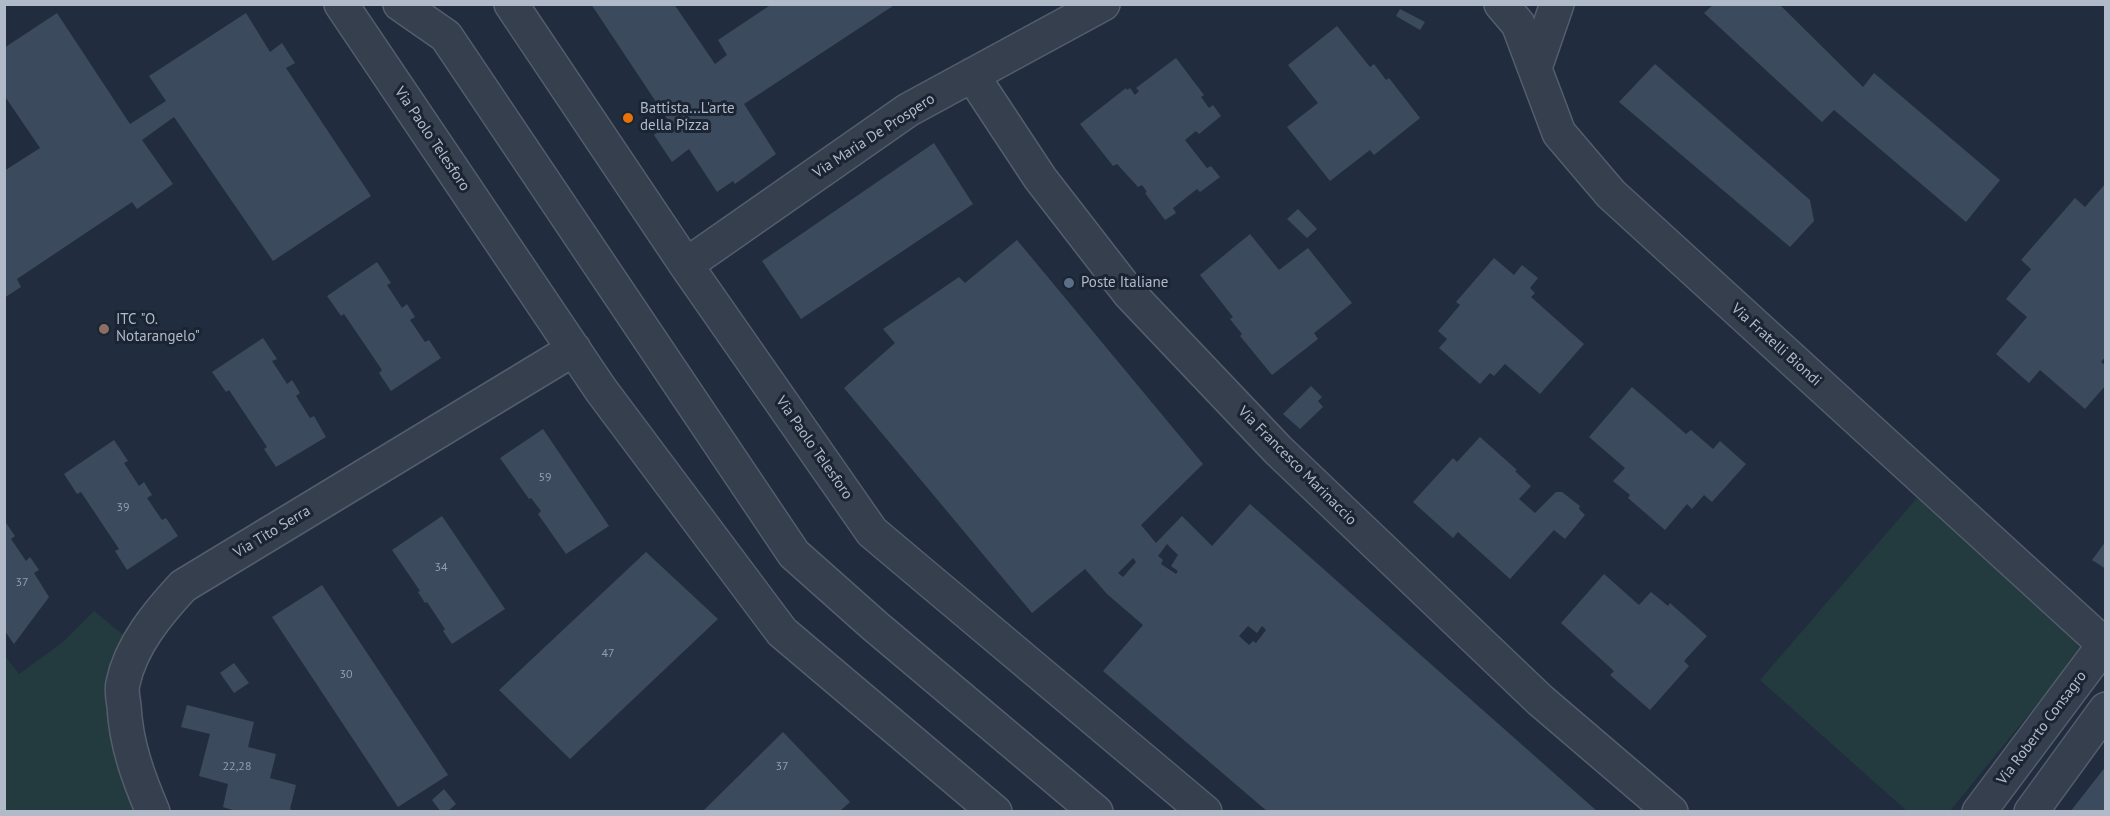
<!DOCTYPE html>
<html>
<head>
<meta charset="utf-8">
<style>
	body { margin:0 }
	#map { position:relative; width:2110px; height:816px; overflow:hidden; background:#212d3e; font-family:"PT Sans",sans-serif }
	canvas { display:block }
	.frame { position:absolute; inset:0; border:6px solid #b0bac9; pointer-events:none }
</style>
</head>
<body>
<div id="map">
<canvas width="2110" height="816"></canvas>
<div class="frame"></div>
</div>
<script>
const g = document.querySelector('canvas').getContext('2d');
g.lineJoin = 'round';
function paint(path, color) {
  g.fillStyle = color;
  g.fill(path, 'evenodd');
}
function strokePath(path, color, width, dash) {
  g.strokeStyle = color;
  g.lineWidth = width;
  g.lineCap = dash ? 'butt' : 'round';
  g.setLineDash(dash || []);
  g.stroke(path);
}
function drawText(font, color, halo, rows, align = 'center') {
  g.font = font + ' "PT Sans",sans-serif';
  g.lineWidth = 6;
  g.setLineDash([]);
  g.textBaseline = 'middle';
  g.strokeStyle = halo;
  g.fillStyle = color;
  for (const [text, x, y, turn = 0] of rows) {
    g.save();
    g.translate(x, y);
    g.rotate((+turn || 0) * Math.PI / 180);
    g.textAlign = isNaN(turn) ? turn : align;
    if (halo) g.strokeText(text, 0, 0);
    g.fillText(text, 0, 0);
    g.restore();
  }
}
const green = new Path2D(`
	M1917,498L2086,644L1950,811H1907L1760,680Z
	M94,611L137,646L141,811H7L4,808V655L19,674L63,642Z`);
const building = new Path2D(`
	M591,4H674L715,64L727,55L718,40L772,4H896L744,104L776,154L735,184L733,181L717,192L689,149L672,162L654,135L670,123Z
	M1714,4H1779L1863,87L1874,73L2000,180L1966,222L1834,110L1822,122L1704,13Z
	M1400,9L1425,22L1420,30L1396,16Z
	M57,13L130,124L166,101L149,76L246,13L270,52L282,43L295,63L286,68L371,196L273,261L174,117L142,140L173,184L137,209L132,202L17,279L21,287L4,298V171L40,148L4,95V48Z
	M1337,26L1370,67L1374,64L1386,80L1389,78L1420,118L1374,155L1370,150L1330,181L1287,127L1318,103L1288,65Z
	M1176,58L1204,95L1201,97L1209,108L1213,105L1221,116L1199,134L1196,131L1185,140L1207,168L1211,166L1220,177L1200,192L1197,189L1173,208L1176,213L1165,220L1145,193L1147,192L1142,185L1138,187L1117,164L1113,166L1080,124L1126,88L1127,90L1130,88L1135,95L1139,91L1136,88Z
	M1655,64L1810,200L1814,221L1790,247L1619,102Z
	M934,143L973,204L801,319L762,261Z
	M2106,183V356L2101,362L2106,366V385L2085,409L2040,370L2029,383L1996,354L2027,317L2006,299L2031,269L2021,260L2075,198L2085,207Z
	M1298,209L1317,229L1307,238L1287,219Z
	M1250,234L1279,270L1308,248L1352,303L1314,333L1318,339L1272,375L1240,336L1242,334L1230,319L1233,317L1200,275Z
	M1017,240L1203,464L1141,525L1156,543L1182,516L1212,546L1250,504L1598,812H1268L1103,671L1143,625L1107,594L1085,569L1032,613L844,388L895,343L883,329L959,277L965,283ZM1167,544L1178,555L1171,566L1178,571L1176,574L1161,564L1163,560L1158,556ZM1133,558L1136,562L1123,577L1118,573ZM1248,626L1257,633L1262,626L1266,630L1256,643L1253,641L1249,645L1239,636Z
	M1494,258L1514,275L1522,265L1538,278L1530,288L1535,293L1531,297L1584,344L1540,394L1505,364L1494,376L1490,373L1480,384L1439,348L1447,339L1438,331L1460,305L1456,302Z
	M377,262L391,283L387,285L402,308L407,304L415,317L410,320L425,342L429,340L441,358L391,391L379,373L382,370L344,314L341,316L327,296Z
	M263,338L277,359L272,361L287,384L292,380L300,393L296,396L310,418L314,416L326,437L276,467L264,449L267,447L229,390L226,392L212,372Z
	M1311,386L1322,397L1318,401L1323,407L1300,429L1283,414Z
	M1632,387L1686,434L1691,430L1713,449L1720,441L1746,464L1712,502L1704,495L1692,509L1687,504L1665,530L1628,498L1630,495L1613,481L1625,468L1589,437Z
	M543,429L609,526L566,554L538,514L541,511L531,498L529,499L500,458Z
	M1480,437L1517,470L1515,471L1531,486L1519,499L1535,513L1556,492H1562L1580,506L1579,509L1585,515L1565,539L1554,530L1510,579L1458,532L1453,538L1413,502L1453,458L1457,462Z
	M114,440L128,461L124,463L139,486L144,482L152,495L147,498L162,520L166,518L178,536L127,570L115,551L119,549L81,492L77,494L64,474Z
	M442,516L505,609L452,644L443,631L445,629L427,602L425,603L418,592L420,591L392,550Z
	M4,520L15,536L11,539L26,561L30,557L39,570L34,573L49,597L14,644L4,630Z
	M2106,541V569L2092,560Z
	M646,552L718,619L570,759L499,690Z
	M1604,574L1639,605L1651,592L1668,606L1670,603L1707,636L1684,661L1689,666L1650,710L1610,675L1614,671L1561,623Z
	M322,585L448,775L398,807L272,617Z
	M234,663L249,683L234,693L220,673Z
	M187,705L254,722L248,747L276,754L270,778L296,785L290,809L296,812H239L223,807L228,784L199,776L210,734L181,727Z
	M783,732L850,802L839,812H702Z
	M2106,766V812H2070L2081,798Z
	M444,789L456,804L447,812H441L432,800Z`);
const minor = new Path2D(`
	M341,4L601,390L782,632L995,812
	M400,4L446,36L794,554L875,626L1096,812
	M511,4L686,265L872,532L1205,812
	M1501,4L1518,24L1559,133L1611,194L2106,646
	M1535,68L1557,4
	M972,75L1040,178L1129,293L1278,450L1540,700L1671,812
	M686,265L908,110L1103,4
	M153,812C138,777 126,744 124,706C123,698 121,690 123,683C131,645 158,613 183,586L574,349
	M1979,812L2104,645
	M2031,812L2106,709`);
const markers = [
	[628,118,6,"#e8710a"],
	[1069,283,6,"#5c6f8a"],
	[104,329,6,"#8d6e63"]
];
const numberNames = [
	["59",545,478],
	["39",123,508],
	["34",441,568],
	["37",22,583],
	["47",608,654],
	["30",346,675],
	["22,28",237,767],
	["37",782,767]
];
const poiNames = [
	["Battista...L'arte",640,109],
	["della Pizza",640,126],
	["Poste Italiane",1081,283],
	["ITC \"O.",116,320],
	["Notarangelo\"",116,337]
];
const streetNames = [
	["Via Maria De Prospero",874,136,-33],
	["Via Paolo Telesforo",432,139,56],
	["Via Fratelli Biondi",1776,345,42],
	["Via Paolo Telesforo",814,448,55],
	["Via Francesco Marinaccio",1297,466,45],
	["Via Tito Serra",272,532,-31],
	["Via Roberto Consagro",2042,728,-53]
];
paint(green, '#233b3f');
paint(building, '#3c4a5e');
strokePath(minor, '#535d6c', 36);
strokePath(minor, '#353f4e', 33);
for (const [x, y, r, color] of markers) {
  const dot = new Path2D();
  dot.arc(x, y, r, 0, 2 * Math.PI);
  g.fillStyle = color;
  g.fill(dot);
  strokePath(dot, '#1a2433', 2);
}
drawText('12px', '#939eae', null, numberNames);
drawText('15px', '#b0bac9', '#1a2433', poiNames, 'left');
drawText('15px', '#b0bac9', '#1a2433', streetNames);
</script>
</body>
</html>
